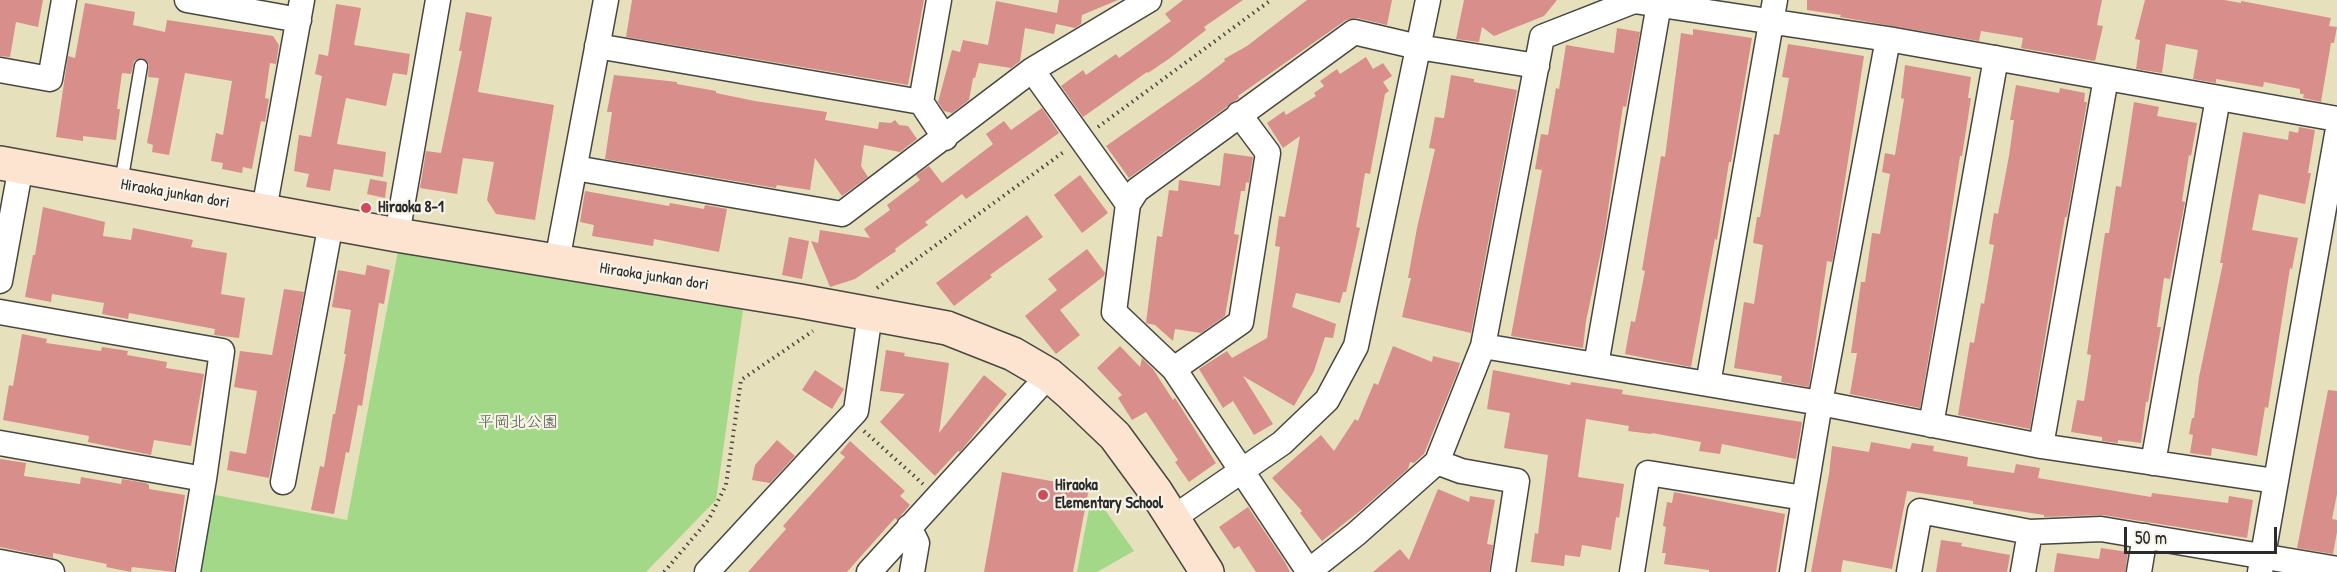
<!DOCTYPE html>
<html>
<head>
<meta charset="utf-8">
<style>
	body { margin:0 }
	#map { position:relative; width:2337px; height:572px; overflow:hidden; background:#e7e0bc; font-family:"Patrick Hand",sans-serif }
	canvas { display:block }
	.scale { position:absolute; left:2124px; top:527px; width:153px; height:27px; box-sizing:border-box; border:3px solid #2b2b2b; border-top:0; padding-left:8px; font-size:18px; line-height:21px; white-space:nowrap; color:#2b2b2b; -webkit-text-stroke:4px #f7f3e8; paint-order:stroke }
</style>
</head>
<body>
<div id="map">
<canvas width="2337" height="572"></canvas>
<div class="scale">50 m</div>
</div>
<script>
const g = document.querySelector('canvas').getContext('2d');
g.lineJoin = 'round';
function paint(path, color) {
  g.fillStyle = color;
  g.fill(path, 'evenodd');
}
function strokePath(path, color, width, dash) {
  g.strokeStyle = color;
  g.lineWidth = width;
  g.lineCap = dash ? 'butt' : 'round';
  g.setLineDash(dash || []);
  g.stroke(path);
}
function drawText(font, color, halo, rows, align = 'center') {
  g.font = font + ' "Patrick Hand","Klee One",sans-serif';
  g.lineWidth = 4.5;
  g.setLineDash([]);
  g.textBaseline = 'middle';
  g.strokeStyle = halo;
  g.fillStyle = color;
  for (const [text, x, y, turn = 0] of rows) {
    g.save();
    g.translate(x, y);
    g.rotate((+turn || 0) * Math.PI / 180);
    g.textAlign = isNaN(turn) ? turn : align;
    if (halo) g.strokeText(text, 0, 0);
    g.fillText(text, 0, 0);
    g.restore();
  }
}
const green = new Path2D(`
	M398,251L743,310L716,500L646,572H197L210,494L347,520Z
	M1091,499L1098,500L1134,551L1097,572H1077Z`);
const building = new Path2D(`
	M0,0H43L38,27L16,22L10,57L0,56Z
	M632,0H924L908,85L626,37Z
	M1059,0H1118L1082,15L1081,24L1075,28L1056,24L1054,34L1025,28L1020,61L1011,68L979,63L975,78H973L969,100L952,113L944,111L938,102L952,50L960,52L963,40L988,45L996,1L1057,13Z
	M1183,0H1243L1204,27L1206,30L1170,58L1148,73L1147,72L1083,117L1061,86L1083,70L1086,75L1116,54L1119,58L1171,21L1165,14Z
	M1307,0H1392L1387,25L1357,18L1346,20L1238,96L1239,98L1129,178L1106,146L1199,81L1225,61L1224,59L1247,46Z
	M1464,0H1557L1544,16L1494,36L1482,27L1479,42L1456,39Z
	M1807,0H2102L2097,25L2103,26L2095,61L2021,48L2023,38L1981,31L1979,41L1840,17L1841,15L1807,10Z
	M2145,0H2224L2241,3V1L2331,18L2329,26L2337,27L2334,43H2331L2321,102L2303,98L2304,94H2300V89L2264,82L2263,87L2216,79V83L2193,79L2198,50L2166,44L2162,73L2136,69L2140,40L2135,39Z
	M85,3L135,12L133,25L165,32L167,20L273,36L279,45L276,64L270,63L265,98L269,99L265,122L261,121L252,169L243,167L242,173L222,169L223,163L211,161L216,133L223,135L232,81L185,73L169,155L152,152L153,145L147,143L159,78L148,77L149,64L142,58L134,61L131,74L122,73L117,109H120L116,140L83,136V141L56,137L68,56L75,58Z
	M336,4L361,8L354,45L410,54L407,75L393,73L386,106L346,98L337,144L386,152L383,177L334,169L330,191L306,187L309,174L294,171L299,135L311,137L322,76L315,74L319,54L328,56Z
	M466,12L492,17L478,92L554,105L535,220L496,214L487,200L494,162L463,158L457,194L420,188L426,151L441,153L462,51H459Z
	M1617,28L1640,32L1626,107L1623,106L1604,237L1586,321L1583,348L1511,336L1542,170L1535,169L1541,134L1548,135L1556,88L1559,89L1566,45L1614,53Z
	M1693,29L1752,38L1731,162H1729L1717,240L1715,239L1691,367L1625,354L1631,321L1635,322L1645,271L1642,270L1661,156L1665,157L1681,33L1693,35Z
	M1788,44L1864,56L1834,252L1832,262L1827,261L1809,387L1781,382L1782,376L1734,368L1744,302L1754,304L1763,245L1753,243L1757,217H1760L1774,134L1779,135L1789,78L1782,77Z
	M1366,57L1373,69L1383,63L1392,76L1383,82L1389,91L1385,94L1370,174L1365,173L1356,227L1360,228L1346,292H1343L1340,303L1296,293L1292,307L1336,324L1333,338L1325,337L1314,371L1294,406L1243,376L1273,424L1254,435L1233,401L1223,408L1199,369L1227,351L1232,358L1267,338L1280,247L1275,246L1279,216L1285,217L1300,136L1283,148L1267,123L1284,111L1286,115L1316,96L1314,93L1324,86L1320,81L1337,69L1340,74Z
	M1905,65L1971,77L1968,98H1971L1962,156H1960L1940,290L1920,408L1850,394L1857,353H1851L1861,282H1865L1872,233L1880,234L1890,174L1882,172L1885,153L1895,155L1904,99L1901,98Z
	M614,75L677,82V84L716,91V93L755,101L827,112L825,120L878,129L879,122L891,123L895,120L899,125L908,126L917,139L900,152L864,145L861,166L868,177L842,196L815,158L810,190L777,185L776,188L605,159L612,112H607Z
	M1451,75L1474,79V82L1517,90L1471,333L1402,317L1411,278H1408L1417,228L1435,149L1429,148L1435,117L1444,118Z
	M2016,85L2059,93L2060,88L2085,93L2084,102H2087L2067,217H2065L2030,429L1958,415L1970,342L1974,343L1981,303L1984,304L1994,245L1989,244L1994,213L1998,214L2009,156L2014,120H2010Z
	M2134,102L2159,107L2157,116L2197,123L2191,156L2189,155L2182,201L2185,202L2170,279L2164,278L2157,327H2161L2148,402H2146L2141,443L2118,440V443L2102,441V437L2071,432L2077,400L2084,401L2091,355L2087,354L2105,233H2109L2116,186L2121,187Z
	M1042,108L1059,133L966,199L962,194L925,222L928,225L895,249L896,251L855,279L830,287L811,241L818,243L820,230L870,238L864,229L890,210L887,205L920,180L916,175L929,166L942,183L993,144L986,134L1004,121L1011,130Z
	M2299,127L2315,130L2308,173H2311L2305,204L2259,194L2252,230L2298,238L2292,269L2290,268L2268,408L2265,407L2257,456L2212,448L2211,456L2190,453L2193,435L2189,434L2192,418H2194L2199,377L2223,263H2220L2243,132L2288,140L2289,131L2298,133Z
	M1224,153L1253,157L1249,183L1246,182L1245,191H1241L1234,234L1239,235L1225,316L1201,333L1175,329L1173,341L1155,325L1146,323L1157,236L1162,237L1169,190L1178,191L1179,180L1220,186Z
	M1080,175L1108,213L1082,233L1054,195Z
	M370,179L387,182L385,198L367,194Z
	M585,191L669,206L670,203L704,209L705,205L727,209L719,252L654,239L653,246L592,236L594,225L580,222Z
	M43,207L105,222L103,236L131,240L133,228L193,240L191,247L227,253L221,294L245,298L239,338L214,335L215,329L129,313L128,319L102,314L104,303L52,294L51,302L25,297L33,255H35Z
	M1027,215L1043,237L990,275L992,277L954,306L936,283Z
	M789,237L809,241L802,279L782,275Z
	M1087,249L1105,273L1104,276L1060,310L1080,335L1056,354L1025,316L1057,290L1048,279Z
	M367,265L390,270L384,304L379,303L362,406L358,405L349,453L346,452L334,514L311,510L320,466L324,467L333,414H335L346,354H344L351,310L332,307L338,270L365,275Z
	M284,289L304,292L269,478L227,470L230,451L246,454L257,391L234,387L240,351L272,355Z
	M22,334L47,339L46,343L101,351L102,347L128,351L127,355L167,362L166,368L204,374L191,446L154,440L151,455L88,442L89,436L3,420L9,385L13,386Z
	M1120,346L1140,367L1142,358L1153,369L1173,400L1175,398L1216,463L1189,482L1175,462L1178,460L1146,412L1132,420L1118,398L1122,395L1097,368Z
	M1393,346L1432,362L1433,356L1460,363L1457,373L1424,454L1414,463L1410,462L1408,469L1361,510L1322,541L1300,513L1302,511L1272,478L1321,435L1334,451L1355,419L1358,421L1374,383L1378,385Z
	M886,350L905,353L904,356L949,363L939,433L984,375L1007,394L960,452L958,451L935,476L880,422L905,394L880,391Z
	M815,370L844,389L832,409L802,390Z
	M1493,370L1570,385L1571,382L1623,390L1622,394L1802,422L1796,459L1722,444L1720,454L1699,451L1701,442L1652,433L1651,434L1628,431L1629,426L1586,419L1578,477L1624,484L1619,518L1616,517L1611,550L1582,545L1580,557L1565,555L1564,566L1531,562L1535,533L1538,534L1548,455L1504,448L1510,413L1487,409Z
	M2328,390L2337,391V494L2332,519L2337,520V532L2333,554L2297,548Z
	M777,440L795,456L770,483L752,480L755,465Z
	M850,441L905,491L900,496L910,505L897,520L895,518L847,572H748L786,529L783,526L798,509L845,457L840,453Z
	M1871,442L1910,449L1912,443L1934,446L1933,451L1968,457L1967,466L2014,473L2016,464L2040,468L2038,478L2151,497L2152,493L2228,503L2229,496L2253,500L2247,538L2103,515L2044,517V515L1973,504V501L1907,491L1892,569L1843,560L1841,572H1811L1829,474L1832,446L1869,452Z
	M0,459L26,463L24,476L80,484L81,477L121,484L122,479L146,483L149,485V489L185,495L174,572L132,567L131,572L106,567L107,564L53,553V558L0,547Z
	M1002,472L1089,488L1073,572H984Z
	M1438,489L1469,502L1470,496L1495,500L1487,544L1493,545L1489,572H1373L1400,549L1409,560Z
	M1674,492L1785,514L1776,572H1709V570L1664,564L1666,553H1662L1666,527L1663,526L1667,502L1672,503Z
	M1248,507L1285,562L1290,572H1256L1239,546L1234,549L1219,527Z
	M1941,540L1962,543L1961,546L2010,555L2007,572H1936Z
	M2101,548L2128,552L2125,572H2054L2057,553L2099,559Z`);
const path = new Path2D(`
	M1098,127L1271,0
	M877,288L1065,151
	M864,431L923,484
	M664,572L709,519L726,485L741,380L813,331`);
const lane = new Path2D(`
	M121,183L141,66`);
const street = new Path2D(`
	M187,0L299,20
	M939,0L921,102L945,138
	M597,46L921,102
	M0,70L50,79L64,0
	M1032,70L1128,204
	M575,168L842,214L1032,70L1149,0
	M264,210L302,0
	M397,235L438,0
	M557,261L606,0
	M0,281L21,166
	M0,312L222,351L204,479L188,572
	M1483,346L1820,403L2041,446L2275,481
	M1596,365L1659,4
	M1174,369L1241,322L1268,153L1239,114
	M1708,384L1775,0
	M1931,425L1996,58
	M0,443L204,479
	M2041,446L2106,78
	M1437,462L1461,471L1517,481L1503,572
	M2153,463L2218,98
	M283,482L331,223
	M1173,518L1282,443L1327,400L1356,346L1428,0
	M909,527L917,543L912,572
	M0,562L52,572
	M1309,571L1356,534L1437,462L1483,346L1542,37L1634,1L1888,39L2337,119
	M707,572L856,411L870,314
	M869,572L1049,375
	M1309,572L1174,369L1114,312L1128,204L1137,190L1354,32L1418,47L1537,66
	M1632,572L1648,473L1804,498
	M1792,572L1820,403L1888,39
	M1909,572L1920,511L2030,532L2101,529L2337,569
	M2023,572L2030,532
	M2139,572L2145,536
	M2260,572L2337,134`);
const secondary = new Path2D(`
	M0,163L397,235L800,301L947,328L1013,354L1049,375L1071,394L1115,436L1156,492L1207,572`);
const markers = [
	[366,208,6,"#d1495b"],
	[1043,495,6,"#d1495b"]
];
const streetNames = [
	["Hiraoka junkan dori",175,194,10],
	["Hiraoka junkan dori",654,277,9]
];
const poiNames = [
	["Hiraoka 8-1",378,208],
	["Hiraoka",1055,486],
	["Elementary School",1055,504]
];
const parkNames = [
	["平岡北公園",518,423]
];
paint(green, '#a3d889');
paint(building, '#d88e8a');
strokePath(lane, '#474641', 15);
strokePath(street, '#474641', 27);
strokePath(secondary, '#474641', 36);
strokePath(path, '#474641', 4, [1.5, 4.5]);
strokePath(lane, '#fff', 12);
strokePath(street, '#fff', 24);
strokePath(secondary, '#fde4d1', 33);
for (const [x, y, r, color] of markers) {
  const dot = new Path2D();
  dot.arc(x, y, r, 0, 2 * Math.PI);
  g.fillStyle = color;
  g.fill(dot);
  strokePath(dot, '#f7f3e8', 2);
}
drawText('16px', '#2b2b2b', '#f7f3e8', streetNames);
drawText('bold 16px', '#2b2b2b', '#f7f3e8', poiNames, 'left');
drawText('16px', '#495642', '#f7f3e8', parkNames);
</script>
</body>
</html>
